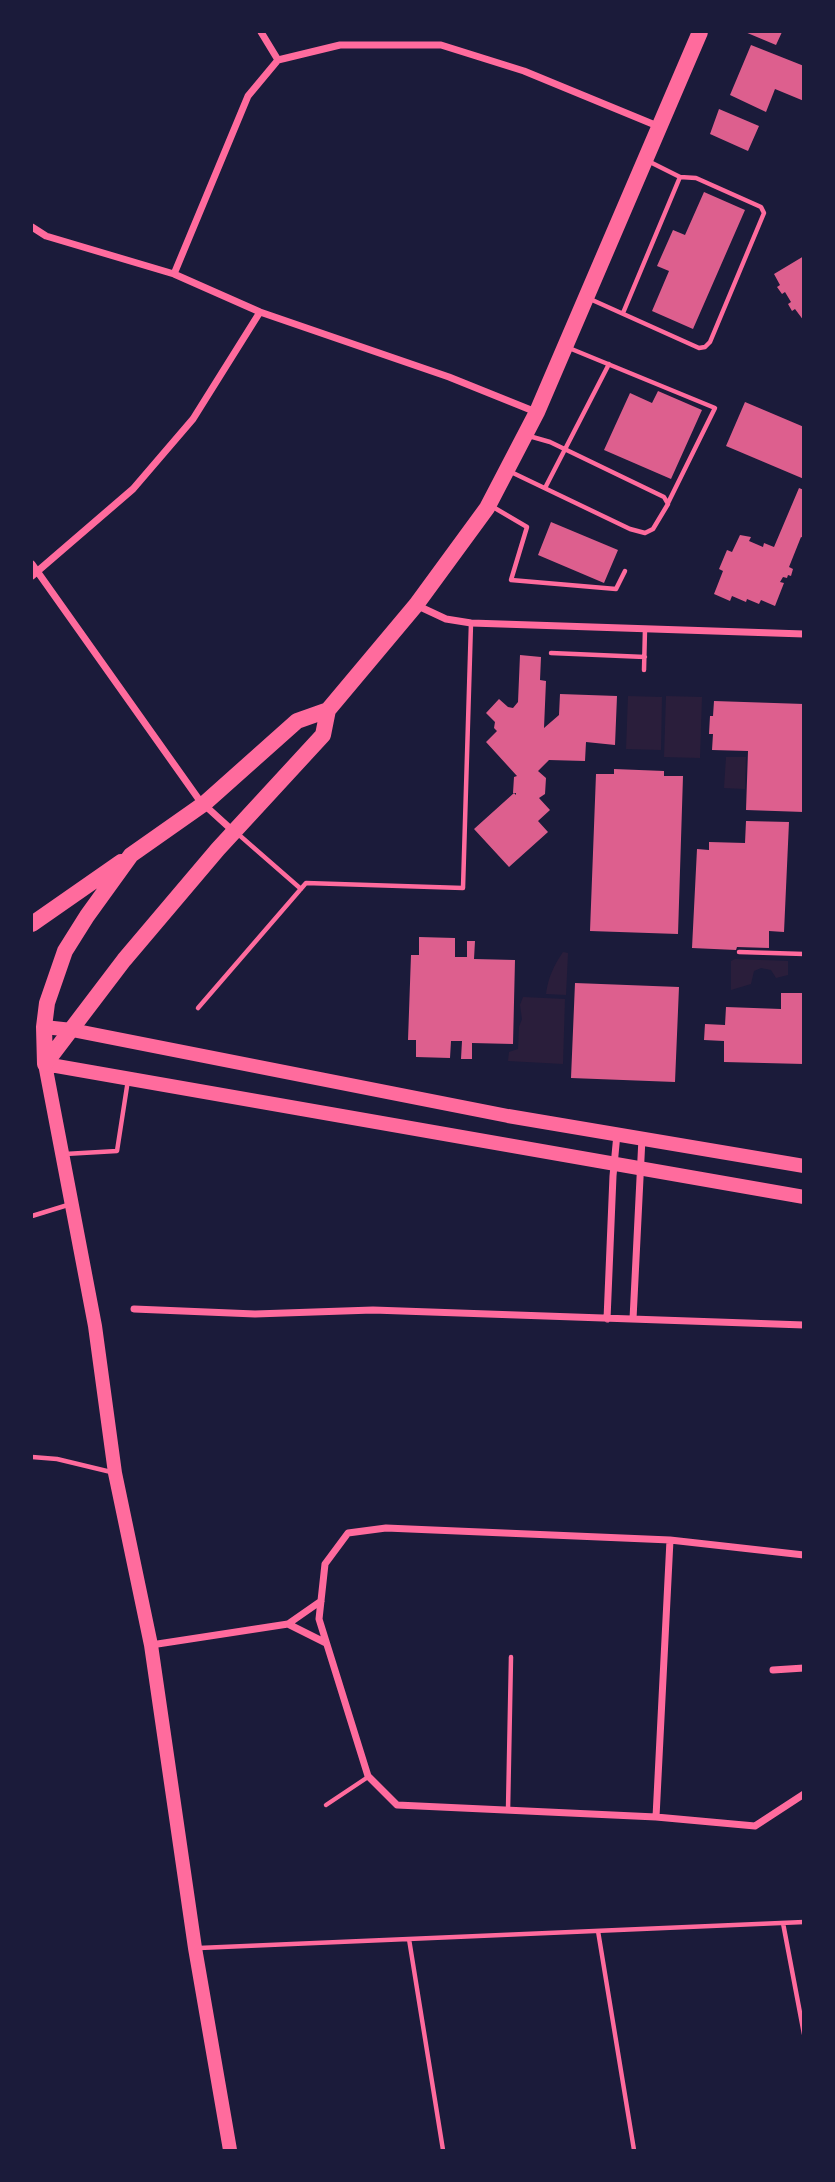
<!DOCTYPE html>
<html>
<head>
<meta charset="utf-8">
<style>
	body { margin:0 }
	#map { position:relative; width:835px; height:2182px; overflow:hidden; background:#1b1b3a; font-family:Inter,sans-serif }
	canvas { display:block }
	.frame { position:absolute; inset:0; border:33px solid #1b1b3a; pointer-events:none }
</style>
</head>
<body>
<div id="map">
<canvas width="835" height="2182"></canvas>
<div class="frame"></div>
</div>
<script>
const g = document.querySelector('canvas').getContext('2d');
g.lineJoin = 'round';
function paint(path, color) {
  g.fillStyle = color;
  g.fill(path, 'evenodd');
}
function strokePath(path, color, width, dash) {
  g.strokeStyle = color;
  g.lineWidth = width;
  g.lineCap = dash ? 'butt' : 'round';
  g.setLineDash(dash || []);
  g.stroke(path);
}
const green = new Path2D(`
	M628,696L662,697L661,750L626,749Z
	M666,696L702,697L700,758L664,757Z
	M726,757H746L745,789L724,788Z
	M563,952L568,953L566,995L546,994C548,978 554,965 563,952Z
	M735,959L788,961V975L776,978L771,970L761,968L754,971L751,984L731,990V961Z
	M523,997L565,999L563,1064L508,1061L509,1052L518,1049L519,1027L522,1019L520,1005Z`);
const building = new Path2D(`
	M745,32H782L776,45Z
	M751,45L804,66V101L775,89L766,112L730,95Z
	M719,109L759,126L748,151L710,134Z
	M704,192L745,210L693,329L652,311L669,271L657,266L673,230L685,235Z
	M804,256V321L795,309L792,311L788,304L791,302L785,292L782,294L777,287L780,285L774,274Z
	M658,391L702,410L671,479L604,450L630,393L652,403Z
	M745,402L804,427V479L726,446Z
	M799,488L804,490V538L801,537L789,567L793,569L791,576L788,575L787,578L783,577L780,582L784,583L775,606L761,600L759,604L747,599L746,602L732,596L730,601L714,594L723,571L719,569L727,550L732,552L740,535L751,537L749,541L763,547L764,543L774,547Z
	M551,522L618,550L604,583L538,555Z
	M520,655L541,657L540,680L546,681L544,728L559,715L560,694L617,696L615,745L586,742L585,761L549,760L538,771L546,778L545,794L539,798L550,810L538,821L548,832L509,867L474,829L514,793L516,795V793H513L514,777L517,776L486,742L497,731L494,728L495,722L486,713L499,699L508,707L513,708L518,702Z
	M714,701L804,704V812L746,810L748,751L712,750L713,734H709L710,716H713Z
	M614,769L664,771V776H683L678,934L590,931L596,774H614Z
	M746,821L789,822L784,932L769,931V948L737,947L736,950L692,948L697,849L709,850V842L745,843Z
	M419,937L455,938V957H467V941H475L474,959L515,960L513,1044L472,1043V1059H461L462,1041H451L450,1058L416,1057V1040H408L411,955H419Z
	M575,983L679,987L675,1082L571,1078Z
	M781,993H804V1064L724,1062V1041L704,1040L705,1024L725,1025L726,1007L781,1009Z`);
const service = new Path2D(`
	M590,299L699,348L705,347L710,342L764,213L761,207L696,178L680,177L650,162
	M623,313L680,177
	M569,348L715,408L668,503
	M511,472L630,529L645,533L653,529L668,504L664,497L550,442L529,436
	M545,488L609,364
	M493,507L527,527L511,580L616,589L625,571
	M551,653L645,657
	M644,670L645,629
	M238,834L301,889
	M739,952L804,954
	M198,1008L306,883L463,888L471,623
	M65,1154L117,1151L128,1080
	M32,1216L71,1204
	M32,1457L57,1459L111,1472
	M326,1805L368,1777
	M508,1810L511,1657
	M783,1923L804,2034
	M598,1931L634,2150
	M409,1939L443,2150
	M199,1948L804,1922`);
const minor = new Path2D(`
	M261,32L278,60
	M32,227L46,236L174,274L260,312L449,377L536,412
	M174,274L248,96L278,60L340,45H441L524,71L660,127
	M32,564L200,801L233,831
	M32,576L133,489L193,419L260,312
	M416,605L446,619L471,623L804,634
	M134,1309L255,1314L373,1310L804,1325
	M607,1319L613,1176L617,1134
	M633,1319L642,1138
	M804,1555L670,1540L386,1528L348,1533L325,1564L319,1619L368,1776L397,1805L656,1817L755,1826L804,1794
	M288,1624L326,1643
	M151,1645L288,1624L321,1601
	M773,1670L804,1668
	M656,1817L670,1540`);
const secondary = new Path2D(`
	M44,1027L72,1030L508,1116L804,1166
	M230,2150L195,1948L151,1645L115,1473L95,1326L45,1064L804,1197`);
const primary = new Path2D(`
	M32,924L121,862
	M45,1064L124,960L218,849L323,735L328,710L416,605L487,508L537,412L700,32
	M45,1064L44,1027L47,1003L65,951L87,916L131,855L205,803L297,721L328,710`);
paint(green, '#2a1e3b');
paint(building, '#dd5f8e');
strokePath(service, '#ff6b9d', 4.5);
strokePath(minor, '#ff6b9d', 7);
strokePath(secondary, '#ff6b9d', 14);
strokePath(primary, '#ff6b9d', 16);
</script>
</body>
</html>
